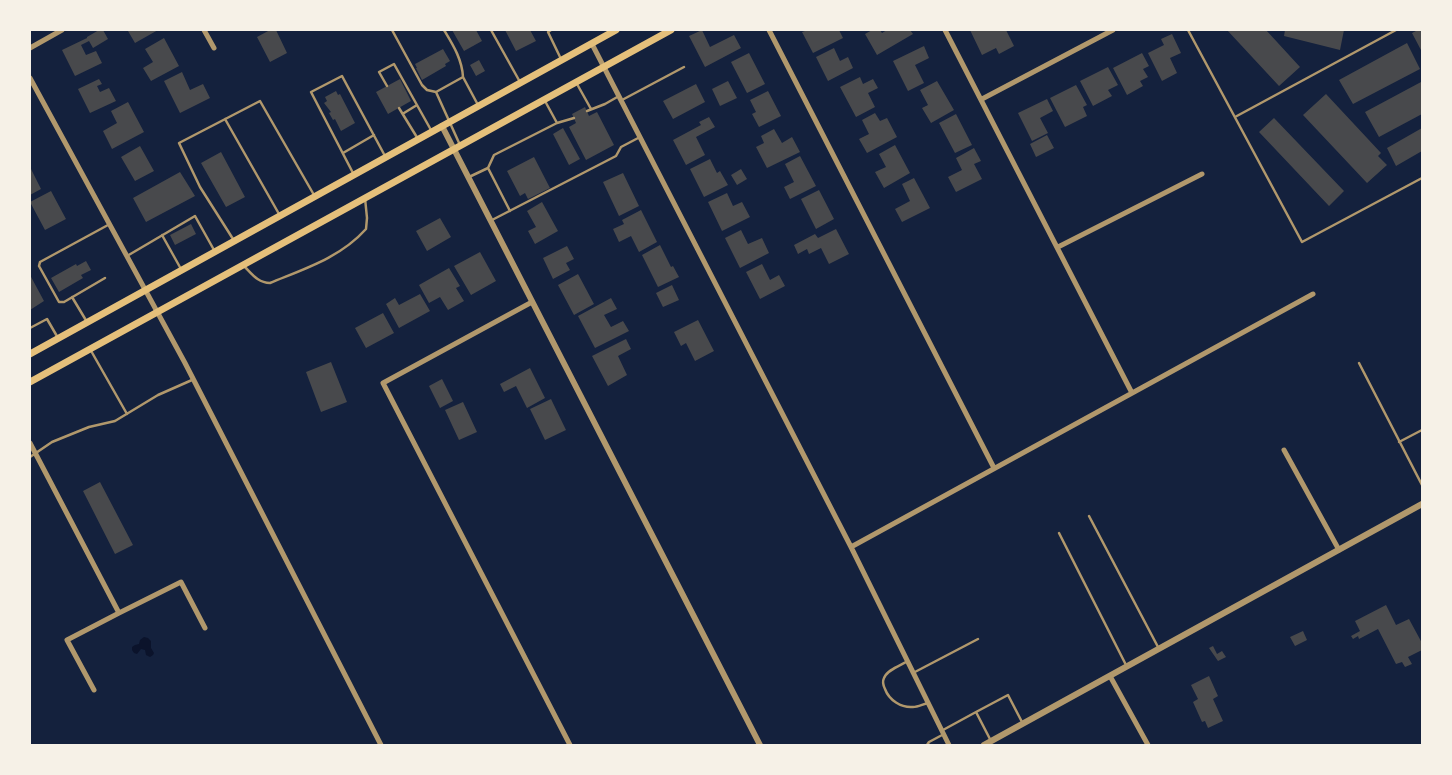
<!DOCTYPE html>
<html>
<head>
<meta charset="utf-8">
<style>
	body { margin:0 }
	#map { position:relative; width:1452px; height:775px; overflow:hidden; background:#14213d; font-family:Montserrat,sans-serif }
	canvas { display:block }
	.frame { position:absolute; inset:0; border:31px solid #f6f1e7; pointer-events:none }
</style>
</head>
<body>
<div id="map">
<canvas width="1452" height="775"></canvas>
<div class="frame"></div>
</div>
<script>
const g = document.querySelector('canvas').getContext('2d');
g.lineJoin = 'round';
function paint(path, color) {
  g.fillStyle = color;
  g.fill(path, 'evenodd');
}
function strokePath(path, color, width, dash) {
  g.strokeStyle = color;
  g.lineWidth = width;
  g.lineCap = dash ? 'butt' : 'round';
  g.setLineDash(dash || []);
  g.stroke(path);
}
const water = new Path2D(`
	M144,637L148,638L151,641V648L154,653L153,655L150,657L146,655L145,650L141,649L137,654L134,653L132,650V647L135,645L139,644L140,640Z`);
const building = new Path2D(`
	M99,30H103L108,39L93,48L89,41L81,45L86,55L96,51L102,63L75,76L62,50L87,38V37Z
	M130,30H158L135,43L128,31Z
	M270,30H276L287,53L270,62L257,37Z
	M452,30H476L482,41L464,51Z
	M505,30H530L536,41L516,51Z
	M702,30L710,47L734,35L741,48L705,67L689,36Z
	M808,30H839L843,38L813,53L802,32Z
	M872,30H880L882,33L887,30H910L913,34L877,55L865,34Z
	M970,30H1006L1014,46L999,54L996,48L982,55Z
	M1227,30H1266L1300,67L1279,86Z
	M1285,30H1344L1340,50L1284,36Z
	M1418,30H1422V52L1412,33Z
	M1172,34L1181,53L1170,58L1177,73L1162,81L1148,53L1164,45L1161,39Z
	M164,38L179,66L151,81L143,68L153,62L145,49Z
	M1407,43L1420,69L1353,104L1339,80Z
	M924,46L929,58L915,65L924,83L908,91L893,61Z
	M834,48L840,61L848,57L853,68L828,81L816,57Z
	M443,49L450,61L445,64L446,66L422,80L416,68H417L415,64Z
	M749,53L765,84L747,93L731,62Z
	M1142,53L1149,66L1143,69L1148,77L1140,81L1143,86L1127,95L1113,68Z
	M479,60L485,71L476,76L470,65Z
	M1108,67L1118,85L1108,90L1112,96L1093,106L1080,81Z
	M182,72L190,90L203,84L210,98L180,113L164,81Z
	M860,77L863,84L873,79L878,88L868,93L875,107L856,117L840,87Z
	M99,79L102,84L97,86L100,92L109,88L116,101L90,113L78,89Z
	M400,79L411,101L388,114L376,92Z
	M728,81L737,98L720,106L712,89Z
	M937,81L954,110L931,123L922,108L928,105L920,90Z
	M1421,82L1422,114L1379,137L1365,112Z
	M696,84L705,102L673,119L663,101Z
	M1076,85L1087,105L1083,107L1087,116L1065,127L1050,98Z
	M336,91L338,95L340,94L355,123L341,131L335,119L333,120L329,113L331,112L324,103L327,101L325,97Z
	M768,91L781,116L759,127L752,114L756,112L750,100Z
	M1326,94L1381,153L1378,156L1387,165L1367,183L1303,115Z
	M1047,99L1053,111L1040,118L1048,133L1032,141L1018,113Z
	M128,102L144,132L112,149L103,131L117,123L111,111Z
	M585,107L589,116L597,112L614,145L586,160L569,127L576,123L572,114Z
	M875,113L880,121L887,118L897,137L867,153L859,139L869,134L862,120Z
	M956,114L972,145L955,153L939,123Z
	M709,117L715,127L696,137L705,155L686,165L673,140L701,125L699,122Z
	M1274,118L1344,191L1329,206L1259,132Z
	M563,128L580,159L569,165L553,134Z
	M1422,128V151L1396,166L1387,148Z
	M774,129L782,143L792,137L800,152L767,168L756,147L764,143L761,136Z
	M1047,135L1054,148L1036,157L1030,144Z
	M895,145L910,173L884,188L875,172L886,167L879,154Z
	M140,146L154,171L135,181L121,157Z
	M974,148L981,161L974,164L982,179L956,192L948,177L962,170L956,158Z
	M221,152L245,197L226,207L201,163Z
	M800,156L816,186L790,199L784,187L794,182L785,164Z
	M534,157L550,188L528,199L525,193L520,196L507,171Z
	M710,159L717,173L720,171L728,185L704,197L690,169Z
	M30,167L41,189L30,195Z
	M741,169L747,179L737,185L731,175Z
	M180,172L195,196L146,222L133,198Z
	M623,173L639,206L619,216L603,182Z
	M914,178L930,208L902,222L895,209L910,201L902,184Z
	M819,190L834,219L816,229L801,199Z
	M51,191L66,219L45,230L30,202Z
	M727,193L733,206L742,202L750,217L722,231L708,202Z
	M542,202L558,231L535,244L528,231L536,227L527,211Z
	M641,210L657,242L639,252L631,236L619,242L613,229L624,224L622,220Z
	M440,218L451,237L427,251L416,231Z
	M191,224L196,234L175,245L170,235Z
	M836,229L849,254L829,264L821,248L809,254L807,249L798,254L794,245L815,234L818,238Z
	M741,230L748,244L762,238L769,253L740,268L725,238Z
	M660,245L671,267L673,266L679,277L658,287L642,255Z
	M567,246L574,259L566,263L570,270L553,279L543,258Z
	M480,252L496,281L471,295L454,266Z
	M86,261L91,270L81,275L83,278L59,292L51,278L76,264L77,266Z
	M762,264L770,280L779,275L785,286L760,299L746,272Z
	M449,268L460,286L456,288L464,301L448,310L440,297L429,303L419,285Z
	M578,274L594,304L574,315L558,285Z
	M30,275L44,301L30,310Z
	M672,285L679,300L663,307L656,293Z
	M420,294L430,311L399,328L386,304L395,298L399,305Z
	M611,298L617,309L604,315L611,327L623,321L629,331L595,348L578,316Z
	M383,313L394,333L366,348L355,328Z
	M698,320L714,351L695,361L686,343L681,346L674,332Z
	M626,339L631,349L618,356L627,375L608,386L592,356Z
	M331,362L347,402L321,412L306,372Z
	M530,368L545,398L527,408L516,386L504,392L500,384Z
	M442,379L453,401L440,408L429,386Z
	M551,399L566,430L545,440L530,409Z
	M463,402L477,432L459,440L445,410Z
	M100,482L133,545L115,554L83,491Z
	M1386,605L1396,625L1409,619L1422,643V650L1408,657L1412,664L1405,667L1402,662L1396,664L1378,629L1359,639L1358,636L1353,639L1351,636L1360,631L1355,621Z
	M1303,631L1307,640L1295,646L1290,637Z
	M1213,646L1217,654L1222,651L1226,657L1218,661L1209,648Z
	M1209,676L1218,696L1213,699L1223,721L1208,728L1205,721L1202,722L1193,702L1198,699L1191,685Z`);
const service = new Path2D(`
	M392,30L422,85L427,90L436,92
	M444,30C453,45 462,59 463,77
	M491,30L520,82
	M551,30L548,32L561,59
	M1188,30L1302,242L1422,178
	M577,84L591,109
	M387,86L379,72L394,64L431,130
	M622,100L684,67
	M399,108L418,139
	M587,111L605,104L619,96
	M404,113L417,105
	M1235,117L1396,30
	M225,119L279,214
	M557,123L574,118
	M460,145L436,92L463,77L478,105
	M343,153L374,135
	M353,173L311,92L342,76L385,156
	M469,177L488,168
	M510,211L488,168L494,155L557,123L545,101
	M492,220L616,156L621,147L640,137
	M162,235L181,269
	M233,239L200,187L179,143L260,101L314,195
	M127,256L195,216L214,250
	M244,266C252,274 258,283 270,283C304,269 340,258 366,229L367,218L365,198
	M105,278L64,302H59L39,266L40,262L108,225
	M72,297L87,322
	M30,328L47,319L58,338
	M90,349L127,414
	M1359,363L1422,485
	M1399,442L1422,430
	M30,457L52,442L89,427L115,421L158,395L192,380
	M1089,516L1158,647
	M1059,533L1126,665
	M906,662C899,666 887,670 884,678C882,682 883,685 885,689C889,700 901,708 913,707C918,707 923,704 928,703
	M913,673L978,639
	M976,712L1008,695L1022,722
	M943,730L976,712L991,741
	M927,745L929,742L944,734`);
const minor = new Path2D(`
	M204,30L214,48
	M769,30L994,468
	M945,30L1132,393
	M592,44L851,547L949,745
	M30,48L62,30
	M30,78L185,363L381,745
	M982,99L1113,30
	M1058,247L1202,174
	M532,302L383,383L570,745
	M30,443L119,613L181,582L205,628
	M1284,450L1339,550
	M851,547L1313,294
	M1110,676L1148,745
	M94,690L67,640L119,613`);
const tertiary = new Path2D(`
	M442,126L760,745
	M984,745L1422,504`);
const secondary = new Path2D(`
	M30,354L616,30
	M30,382L671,30`);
paint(water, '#0b132b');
paint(building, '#48494c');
strokePath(service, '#b1986c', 2.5);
strokePath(minor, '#b1986c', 5);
strokePath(tertiary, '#b1986c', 6);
strokePath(secondary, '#e5c07b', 7);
</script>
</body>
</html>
